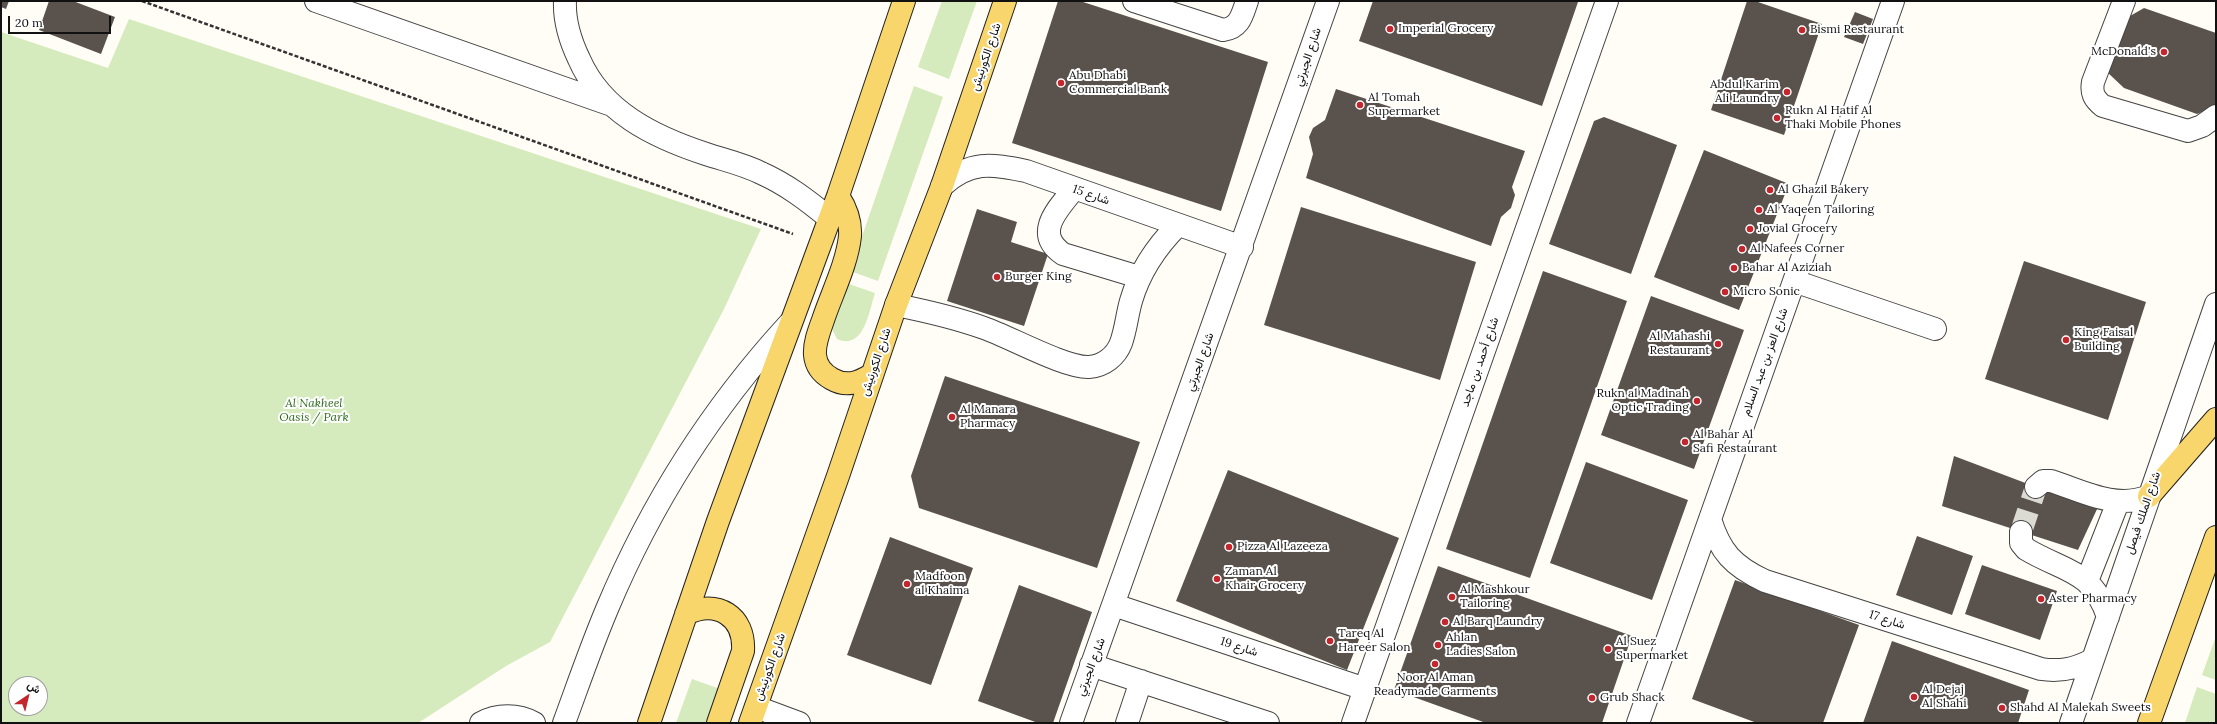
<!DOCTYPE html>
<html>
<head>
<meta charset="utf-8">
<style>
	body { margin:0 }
	#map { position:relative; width:2217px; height:724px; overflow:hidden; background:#fffdf5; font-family:Lora,Vazirmatn,serif }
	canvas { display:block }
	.frame { position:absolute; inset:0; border:2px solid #111; pointer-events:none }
	.north { position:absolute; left:8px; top:676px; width:40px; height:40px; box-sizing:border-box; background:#fff; border:1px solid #a0a0a0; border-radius:50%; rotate:35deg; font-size:11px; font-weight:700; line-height:16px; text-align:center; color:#111 }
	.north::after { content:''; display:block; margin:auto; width:14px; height:18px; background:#c4262e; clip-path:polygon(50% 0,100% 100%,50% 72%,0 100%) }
	.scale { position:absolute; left:8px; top:16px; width:103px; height:18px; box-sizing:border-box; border:2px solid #111; border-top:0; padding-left:5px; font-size:12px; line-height:14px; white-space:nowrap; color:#111; -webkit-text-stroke:3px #fff; paint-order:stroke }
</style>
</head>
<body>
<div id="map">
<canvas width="2217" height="724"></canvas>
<div class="frame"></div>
<div class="north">ش</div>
<div class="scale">20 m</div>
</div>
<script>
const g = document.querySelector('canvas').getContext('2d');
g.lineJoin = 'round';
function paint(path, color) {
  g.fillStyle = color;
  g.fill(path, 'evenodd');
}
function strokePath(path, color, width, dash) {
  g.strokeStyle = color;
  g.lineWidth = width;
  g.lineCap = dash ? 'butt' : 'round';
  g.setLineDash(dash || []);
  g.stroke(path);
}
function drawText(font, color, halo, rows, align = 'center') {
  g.font = font + ' Lora,Vazirmatn,serif';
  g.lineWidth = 4;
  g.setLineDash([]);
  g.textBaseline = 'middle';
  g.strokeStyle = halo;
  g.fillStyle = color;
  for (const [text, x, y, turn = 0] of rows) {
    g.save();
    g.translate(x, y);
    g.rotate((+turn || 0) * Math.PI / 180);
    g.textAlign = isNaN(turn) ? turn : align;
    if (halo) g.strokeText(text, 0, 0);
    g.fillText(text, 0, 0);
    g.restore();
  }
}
const green = new Path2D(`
	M942,1H977L949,79L918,67Z
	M129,19L761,229L724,309L550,642L506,666L418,723H1V32L108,68ZM16,684H40V708H16Z
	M914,86L943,97L878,281L850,271Z
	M846,283L875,293C869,311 864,351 837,339L832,329Z
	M2216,636V680L2202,675Z
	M692,679L720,689L708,723H676Z
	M2197,687L2216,694V723H2185Z`);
const building = new Path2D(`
	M1,1H9L6,9L1,7Z
	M49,1H73L115,17L101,54L39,30Z
	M1058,1H1080L1268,62L1221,211L1012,143Z
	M1373,1H1574L1578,2L1542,106L1359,41Z
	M1747,1H1755L1822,24L1784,135L1711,110Z
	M2144,8L2216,33V106L2197,114L2124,88L2106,71L2123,20Z
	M1855,12L1873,19L1863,44L1844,37Z
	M1336,89L1525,151L1512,187L1515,195L1511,208L1501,217L1491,246L1306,178L1313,154L1309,137L1313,128L1325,120Z
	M1604,117L1677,145L1631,274L1549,244L1594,121Z
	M1704,150L1789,184L1739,310L1654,277Z
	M1301,207L1476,262L1440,380L1264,325Z
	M977,209L1017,222L1011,242L1048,254L1024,326L947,301Z
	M2024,261L2146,302L2108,420L1985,379Z
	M1543,271L1627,301L1530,578L1446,549Z
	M1651,296L1744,330L1694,469L1601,435Z
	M945,376L1140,442L1097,568L919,508L911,476Z
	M1954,456L2036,487L2098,507L2078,550L1942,506Z
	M1586,462L1688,500L1652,600L1550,563Z
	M1228,470L1399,538L1347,670L1176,601Z
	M1917,536L1973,556L1952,615L1896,595Z
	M890,537L973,568L931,685L847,655Z
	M1982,565L2057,591L2040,640L1965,614Z
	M1438,566L1632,636L1602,723H1486L1394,690Z
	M1735,580L1859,625L1823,723H1757L1692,699Z
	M1019,585L1092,612L1053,723H1038L978,701Z
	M1892,641L2029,690L2018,723H1863Z`);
const minorTunnel = new Path2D(`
	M2021,532L2036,487`);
const path = new Path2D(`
	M142,1L793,234`);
const minor = new Path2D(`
	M316,1L609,104
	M565,1C564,22 570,40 579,59C602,112 654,137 706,154C724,160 743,164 761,173C786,184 807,200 829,218
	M1134,1L1223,30C1240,28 1242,15 1247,1
	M2124,1L2093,82C2091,93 2094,99 2103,106L2188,131L2202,126L2216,116
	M942,186C970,160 991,164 1026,171L1242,247
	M1074,189C1058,209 1033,233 1063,254L1139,277
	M1794,281L1935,329
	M896,305C926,311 956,318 984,328C1010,337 1065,368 1089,367C1104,366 1116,356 1121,343C1126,329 1127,315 1131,301C1140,270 1156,247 1178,225
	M2036,487L2043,481H2051C2082,491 2116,510 2149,496
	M1710,519C1720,552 1733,566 1765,581L2041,669C2060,672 2075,669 2092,660
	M2021,532V543L2026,549C2064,572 2092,569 2108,617
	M2087,581L2118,502
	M1114,605L1365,689
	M1091,665L1268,723
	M756,707L799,723
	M481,723C497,714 518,714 534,723
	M564,723C578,685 591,647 607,609C651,504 712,408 789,324
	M1071,723L1328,1
	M1127,723L1141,681
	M1353,723L1607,1
	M1638,723L1893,1
	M2071,723L2216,304`);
const major = new Path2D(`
	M838,196C846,208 851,221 850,236C847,264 832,293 823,320C819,331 814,344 815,355C816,366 823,374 832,379C846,387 858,383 871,375
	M2149,496L2216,419
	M686,614C717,599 745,616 743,651L718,723
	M649,723L718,521L838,196L904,1
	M750,723L838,476L896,305L942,186L1005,1
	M2149,723L2216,537`);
const markers = [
	[1390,29,4,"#c4262e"],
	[1802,30,4,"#c4262e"],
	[2164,52,4,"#c4262e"],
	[1061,83,4,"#c4262e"],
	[1787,92,4,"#c4262e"],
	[1360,105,4,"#c4262e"],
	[1777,118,4,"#c4262e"],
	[1770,190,4,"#c4262e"],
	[1759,210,4,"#c4262e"],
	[1750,229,4,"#c4262e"],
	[1742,249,4,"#c4262e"],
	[1734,268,4,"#c4262e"],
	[997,277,4,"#c4262e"],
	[1725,292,4,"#c4262e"],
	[2066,340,4,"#c4262e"],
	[1718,344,4,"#c4262e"],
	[1697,401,4,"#c4262e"],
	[952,417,4,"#c4262e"],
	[1685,442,4,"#c4262e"],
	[1229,547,4,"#c4262e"],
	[1217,579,4,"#c4262e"],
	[907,584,4,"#c4262e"],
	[1452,597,4,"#c4262e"],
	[2041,599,4,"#c4262e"],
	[1445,622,4,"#c4262e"],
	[1330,641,4,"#c4262e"],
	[1438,645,4,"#c4262e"],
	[1608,649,4,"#c4262e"],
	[1435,664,4,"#c4262e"],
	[1914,697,4,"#c4262e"],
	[1592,698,4,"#c4262e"],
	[2002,708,4,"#c4262e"]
];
const poiNames = [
	["Imperial Grocery",1398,29],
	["Bismi Restaurant",1810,30],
	["McDonald's",2156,52,"right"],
	["Abu Dhabi",1069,76],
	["Commercial Bank",1069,90],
	["Abdul Karim",1779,85,"right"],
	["Ali Laundry",1779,99,"right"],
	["Al Tomah",1368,98],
	["Supermarket",1368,112],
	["Rukn Al Hatif Al",1785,111],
	["Thaki Mobile Phones",1785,125],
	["Al Ghazil Bakery",1778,190],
	["Al Yaqeen Tailoring",1767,210],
	["Jovial Grocery",1758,229],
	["Al Nafees Corner",1750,249],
	["Bahar Al Aziziah",1742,268],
	["Burger King",1005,277],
	["Micro Sonic",1733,292],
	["King Faisal",2074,333],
	["Building",2074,347],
	["Al Mahashi",1710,337,"right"],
	["Restaurant",1710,351,"right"],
	["Rukn al Madinah",1689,394,"right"],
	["Optic Trading",1689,408,"right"],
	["Al Manara",960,410],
	["Pharmacy",960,424],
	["Al Bahar Al",1693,435],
	["Safi Restaurant",1693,449],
	["Pizza Al Lazeeza",1237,547],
	["Zaman Al",1225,572],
	["Khair Grocery",1225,586],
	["Madfoon",915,577],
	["al Khaima",915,591],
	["Al Mashkour",1460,590],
	["Tailoring",1460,604],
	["Aster Pharmacy",2049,599],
	["Al Barq Laundry",1453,622],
	["Tareq Al",1338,634],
	["Hareer Salon",1338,648],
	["Ahlan",1446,638],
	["Ladies Salon",1446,652],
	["Al Suez",1616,642],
	["Supermarket",1616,656],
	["Noor Al Aman",1435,678,"center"],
	["Readymade Garments",1435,692,"center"],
	["Al Dejaj",1922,690],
	["Al Shahi",1922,704],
	["Grub Shack",1600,698],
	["Shahd Al Malekah Sweets",2010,708]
];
const streetNames = [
	["شارع الكورنيش",986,57,-71],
	["شارع الجبرتي",1308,57,-71],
	["شارع 15",1091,195,19],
	["شارع الكورنيش",876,362,-71],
	["شارع الجبرتي",1200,362,-70],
	["شارع أحمد بن ماجد",1480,362,-71],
	["شارع العز بن عبد السلام",1765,362,-70],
	["شارع الملك فيصل",2143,513,-71],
	["شارع 17",1887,620,18],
	["شارع 19",1239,647,18],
	["شارع الكورنيش",770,667,-70],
	["شارع الجبرتي",1091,667,-69]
];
const parkNames = [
	["Al Nakheel",314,404],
	["Oasis / Park",314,418]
];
paint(green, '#d5ebbd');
paint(building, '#5a524d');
strokePath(minorTunnel, '#dbdad3', 22, [22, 11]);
strokePath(minor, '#444', 24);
strokePath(major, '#222', 24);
strokePath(path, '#333', 2.5, [4, 2]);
strokePath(minor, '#fff', 22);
strokePath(major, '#f9d66b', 22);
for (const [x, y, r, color] of markers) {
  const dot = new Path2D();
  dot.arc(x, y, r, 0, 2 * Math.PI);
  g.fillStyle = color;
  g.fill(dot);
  strokePath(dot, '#fff', 1.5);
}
drawText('12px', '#111', '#fff', poiNames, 'left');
drawText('12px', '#111', '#fff', streetNames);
drawText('italic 12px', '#2f6b1f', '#fff', parkNames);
</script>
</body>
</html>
